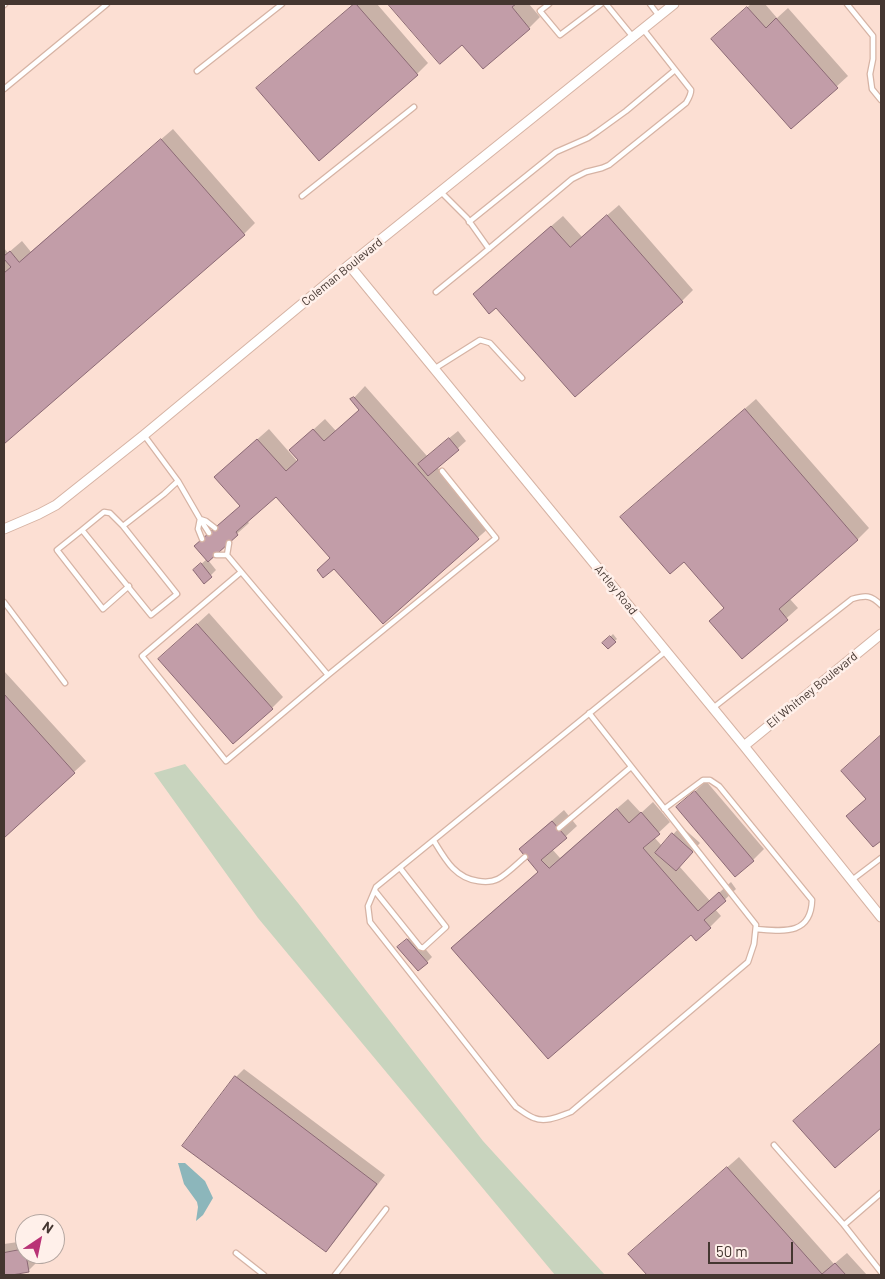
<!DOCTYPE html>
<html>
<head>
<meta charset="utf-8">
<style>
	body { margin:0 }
	#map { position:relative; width:885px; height:1279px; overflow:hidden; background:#fcdfd3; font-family:Barlow,sans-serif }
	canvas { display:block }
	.frame { position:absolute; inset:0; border:5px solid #443630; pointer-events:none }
	.north { position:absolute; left:15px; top:1214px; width:50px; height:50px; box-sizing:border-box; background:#fff0ea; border:1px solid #b4a6a0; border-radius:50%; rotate:34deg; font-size:14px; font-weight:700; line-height:20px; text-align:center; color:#443630 }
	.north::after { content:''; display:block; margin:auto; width:18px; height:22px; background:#b93376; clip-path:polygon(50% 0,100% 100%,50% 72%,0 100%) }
	.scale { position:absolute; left:708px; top:1242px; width:85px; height:22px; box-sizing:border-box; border:2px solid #443630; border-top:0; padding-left:6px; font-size:15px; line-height:18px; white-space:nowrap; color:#443630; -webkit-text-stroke:4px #fff0ea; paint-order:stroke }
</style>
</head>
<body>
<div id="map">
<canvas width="885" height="1279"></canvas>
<div class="frame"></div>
<div class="north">N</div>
<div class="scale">50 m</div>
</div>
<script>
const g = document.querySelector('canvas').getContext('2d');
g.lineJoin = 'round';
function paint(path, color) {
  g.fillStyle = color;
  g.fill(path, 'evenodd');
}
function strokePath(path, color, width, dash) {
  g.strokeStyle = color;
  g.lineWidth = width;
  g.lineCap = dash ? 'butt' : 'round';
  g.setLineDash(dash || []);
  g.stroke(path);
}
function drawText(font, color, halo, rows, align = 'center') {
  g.font = font + ' Barlow,sans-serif';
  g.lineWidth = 5;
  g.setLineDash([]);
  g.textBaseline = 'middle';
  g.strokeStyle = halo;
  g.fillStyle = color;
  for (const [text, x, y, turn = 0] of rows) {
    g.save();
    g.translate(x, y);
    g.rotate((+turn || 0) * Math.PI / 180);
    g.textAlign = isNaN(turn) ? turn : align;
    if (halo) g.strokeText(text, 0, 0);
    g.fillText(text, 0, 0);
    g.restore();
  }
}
const green = new Path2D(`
	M185,764L298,903L483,1141L605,1275H555L258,918L154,773Z`);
const water = new Path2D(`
	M178,1163H185L205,1181L213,1198L203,1215L196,1221L198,1207L197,1202L184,1184Z`);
const shadow = new Path2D(`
	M354,4H377L428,63L417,74L269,77Z
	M389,4H529L540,17L529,28L483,67L462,44L440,63Z
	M751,4H765L777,18L788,8L848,76L792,127L724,28Z
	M173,129L255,223L244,234L4,442V248L8,253L22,241L31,252Z
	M619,205L693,290L682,301L485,283L563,216L582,237Z
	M365,386L427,456L458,431L466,441L437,467L490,527L383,622L331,558L276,496L247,521L249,523L208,560L216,570L204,582L200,565L207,559L241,505L227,466L269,429L297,461L300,459L291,450L325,419L336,431L360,409L352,400Z
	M756,399L869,528L858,539L789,598L798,608L743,657L725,607L684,560L633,506Z
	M209,613L283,697L272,708L159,659Z
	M613,634L617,639L608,647L604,643Z
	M4,671L86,761L4,836Z
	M881,736V839L874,846L867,799L853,760Z
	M706,781L764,849L753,860L678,807Z
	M628,799L641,813L653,802L670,822L654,837L662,846L681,826L700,843L679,866L710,901L731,882L736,889L715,909L721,916L710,927L691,933L452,948L463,937L539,871L532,838L564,810L577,826L552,849L560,858Z
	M413,934L432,957L427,962L404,942Z
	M881,1043V1126L835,1167L806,1110Z
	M244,1069L385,1175L334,1242L326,1250L236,1077Z
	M739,1157L834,1264L847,1253L867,1275H649L630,1254L641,1243Z
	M25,1241V1254H39V1260L28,1271L4,1275V1244Z`);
const building = new Path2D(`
	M354,4H356L418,75L319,161L256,88Z
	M388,4H516L512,7L530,29L483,69L462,45L440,64Z
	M747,7L766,28L776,18L838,88L791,129L711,39Z
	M161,139L245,235L4,444V272V273L11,267L4,259V256L10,251L19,262Z
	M607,215L683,302L575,397L496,308L489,314L473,294L551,226L570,247Z
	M354,397L479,539L383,624L334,569L323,578L317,570L330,558L276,497L236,532L238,535L208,562L194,546L240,506L214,477L257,439L286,471L298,460L289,450L313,429L324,441L359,410L350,399Z
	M745,409L858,540L779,609L788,620L742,659L709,621L724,608L684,562L670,574L620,517Z
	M449,438L459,450L428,476L418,464Z
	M201,563L212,577L204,584L193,570Z
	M197,624L273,709L233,744L158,659Z
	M610,636L616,642L608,649L602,643Z
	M4,694L75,773L4,838Z
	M881,735V841L873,847L846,816L866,799L841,771Z
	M695,791L754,861L735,877L676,807Z
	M617,809L629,823L641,812L660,834L643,848L698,911L719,892L726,901L704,920L711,928L696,941L691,935L548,1059L451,948L538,872L519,849L552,821L567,838L541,860L549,868Z
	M672,833L693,852L676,871L655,853Z
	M407,939L428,963L418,971L397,947Z
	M881,1043V1128L835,1168L793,1121Z
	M235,1076L377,1184L326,1252L182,1146Z
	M727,1167L822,1274L835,1263L846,1275H647L628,1254Z
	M25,1249L29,1272L12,1275H4V1253Z`);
const lane = new Path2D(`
	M549,4L540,11L560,35L601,4
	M606,4L633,37
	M650,4L659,16
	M847,4L873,36V59L870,74L872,89L881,100
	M4,5L5,4
	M197,71L282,4
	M4,89L107,4
	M441,192L467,218L489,249
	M302,196L414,107
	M469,222L556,152L588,138L597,132L626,111L675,70
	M436,292L479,257L572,179L586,172L602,168L609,165L686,103C689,98 691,95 691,90L643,29
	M434,369L480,340L490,343L522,378
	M178,481L200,519L206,521L215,528
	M200,519L198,529L202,539
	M200,519L209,533
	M123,526L110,513L104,512L82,530L151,615L177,594L123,526L164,494L178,481L144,435
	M82,530L57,550L103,609L129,586
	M229,543L227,555L328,675L496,538L442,471
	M216,555H227
	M241,572L142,656L226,761L328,675
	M4,602L65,683
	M713,708L852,599C866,595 871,595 881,605
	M589,713L756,925L754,944L748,962L571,1112C560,1116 546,1123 534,1118C528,1116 522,1111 516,1107L370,922L368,906L376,887L666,651
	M664,809L703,780H710L719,786L812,900C811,936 782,931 756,929
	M559,828L631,767
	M434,841C445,859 455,878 478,881C484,882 492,882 498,879C506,875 518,863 525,857
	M852,880L881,858
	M375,891L420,947L423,948L446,927L400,868
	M774,1145L844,1225
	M881,1193L844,1225L881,1272
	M236,1253L264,1275
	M335,1275L386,1209`);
const street = new Path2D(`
	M349,265L744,746L881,917
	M4,529L39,514L56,505L144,435L349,265L674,4
	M744,746L881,634`);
const streetNames = [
	["Coleman Boulevard",342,272,-39],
	["Artley Road",616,590,51],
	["Eli Whitney Boulevard",812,690,-39]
];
paint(green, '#c8d4be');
paint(water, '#8cb6bb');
paint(shadow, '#0003');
paint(building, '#c29da8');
strokePath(building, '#8b6974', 1);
strokePath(lane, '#d6b3a4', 7);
strokePath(street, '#d6b3a4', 11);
strokePath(lane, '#fff', 4.5);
strokePath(street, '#fff', 9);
drawText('12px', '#443630', '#fff0ea', streetNames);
</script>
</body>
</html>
